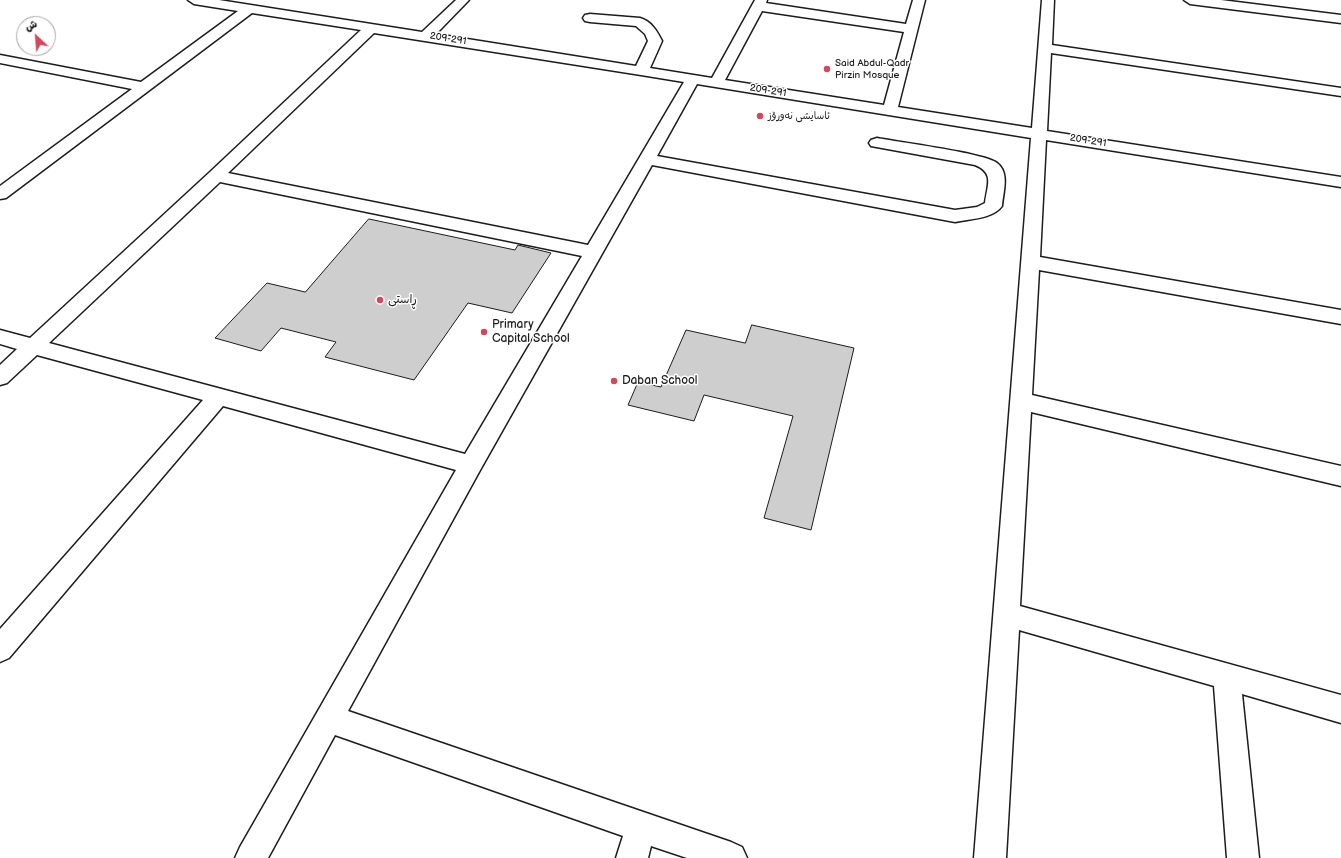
<!DOCTYPE html>
<html>
<head>
<meta charset="utf-8">
<style>
	body { margin:0 }
	#map { position:relative; width:1341px; height:858px; overflow:hidden; background:#fff; font-family:"Balsamiq Sans","Playpen Sans Arabic",sans-serif }
	canvas { display:block }
	.north { position:absolute; left:16px; top:16px; width:40px; height:40px; box-sizing:border-box; background:#fff; border:1px solid #a4a4a4; border-radius:50%; rotate:334deg; font-size:11px; font-weight:700; line-height:16px; text-align:center; color:#1c1c1c }
	.north::after { content:''; display:block; margin:auto; width:14px; height:18px; background:#d1495b; clip-path:polygon(50% 0,100% 100%,50% 72%,0 100%) }
</style>
</head>
<body>
<div id="map">
<canvas width="1341" height="858"></canvas>
<div class="north">ش</div>
</div>
<script>
const g = document.querySelector('canvas').getContext('2d');
g.lineJoin = 'round';
function paint(path, color) {
  g.fillStyle = color;
  g.fill(path, 'evenodd');
}
function strokePath(path, color, width, dash) {
  g.strokeStyle = color;
  g.lineWidth = width;
  g.lineCap = dash ? 'butt' : 'round';
  g.setLineDash(dash || []);
  g.stroke(path);
}
function drawText(font, color, halo, rows, align = 'center') {
  g.font = font + ' "Balsamiq Sans","Playpen Sans Arabic",sans-serif';
  g.lineWidth = 3;
  g.setLineDash([]);
  g.textBaseline = 'middle';
  g.strokeStyle = halo;
  g.fillStyle = color;
  for (const [text, x, y, turn = 0] of rows) {
    g.save();
    g.translate(x, y);
    g.rotate((+turn || 0) * Math.PI / 180);
    g.textAlign = isNaN(turn) ? turn : align;
    if (halo) g.strokeText(text, 0, 0);
    g.fillText(text, 0, 0);
    g.restore();
  }
}
const building = new Path2D(`
	M369,219L515,250L518,245L551,253L512,313L468,303L414,380L325,357L336,342L281,328L261,351L215,338L267,283L305,292Z
	M752,325L854,348L811,530L764,518L793,416L704,395L694,421L628,405L638,382L661,387L686,330L745,343Z`);
const minor = new Path2D(`
	M188,0H219L422,32L456,0H469L436,34L636,66L648,41L645,34L636,26L590,22L585,21L583,18L585,15L590,14L640,18C651,21 657,31 662,41L650,68L712,78L755,0H767L766,3L906,24L913,0H925L898,107L1032,128L1042,0H1054L1052,45L1341,88V96L1051,53L1047,131L1341,177V187L1046,140L1040,257L1341,310V324L1039,270L1032,395L1341,466V486L1031,412L1020,606L1341,695V723L1242,694L1259,858H1227L1214,686L1019,630L1006,858H974L1031,138L697,84L657,156L955,210L977,207L985,203C987,186 995,173 975,165L871,146L869,143L871,140L877,138C897,142 985,153 997,163C1010,173 1003,192 1002,206C993,219 969,219 955,222L652,165L479,472L348,711L731,842L742,847L747,858H687L651,846L648,858H616L623,836L335,735L268,858H235L240,847L456,470L223,406L9,658L0,662V629L203,400L37,355L7,383L0,385V365L17,349L0,344V330L30,338L210,172L361,30L252,13L6,198L0,199V186L132,89L0,63V55L141,82L238,11L194,4ZM762,11L904,32L884,105L725,80ZM374,33L641,75L684,82L588,245L228,173ZM220,182L582,256L465,454L49,343Z
	M1184,0H1221L1341,15V23L1190,4Z`);
const markers = [
	[827,69,4,"#d1495b"],
	[760,116,4,"#d1495b"],
	[380,300,4,"#d1495b"],
	[484,332,4,"#d1495b"],
	[614,381,4,"#d1495b"]
];
const farStreetnames = [
	["209-291",448,39,9],
	["209-291",768,91,9],
	["209-291",1088,141,9]
];
const farPoinames = [
	["Said Abdul-Qadr",835,63],
	["Pirzin Mosque",835,75],
	["ئاسایشی نەورۆز",768,116]
];
const poiNames = [
	["ڕاستی",388,300],
	["Primary",492,325],
	["Capital School",492,339],
	["Daban School",622,381]
];
paint(building, '#cecece');
strokePath(building, '#1c1c1c', 1);
strokePath(minor, '#1c1c1c', 3);
paint(minor, '#fff');
for (const [x, y, r, color] of markers) {
  const dot = new Path2D();
  dot.arc(x, y, r, 0, 2 * Math.PI);
  g.fillStyle = color;
  g.fill(dot);
  strokePath(dot, '#fff', 1.5);
}
drawText('10px', '#1c1c1c', '#fff', farStreetnames);
drawText('10px', '#1c1c1c', '#fff', farPoinames, 'left');
drawText('12px', '#1c1c1c', '#fff', poiNames, 'left');
</script>
</body>
</html>
